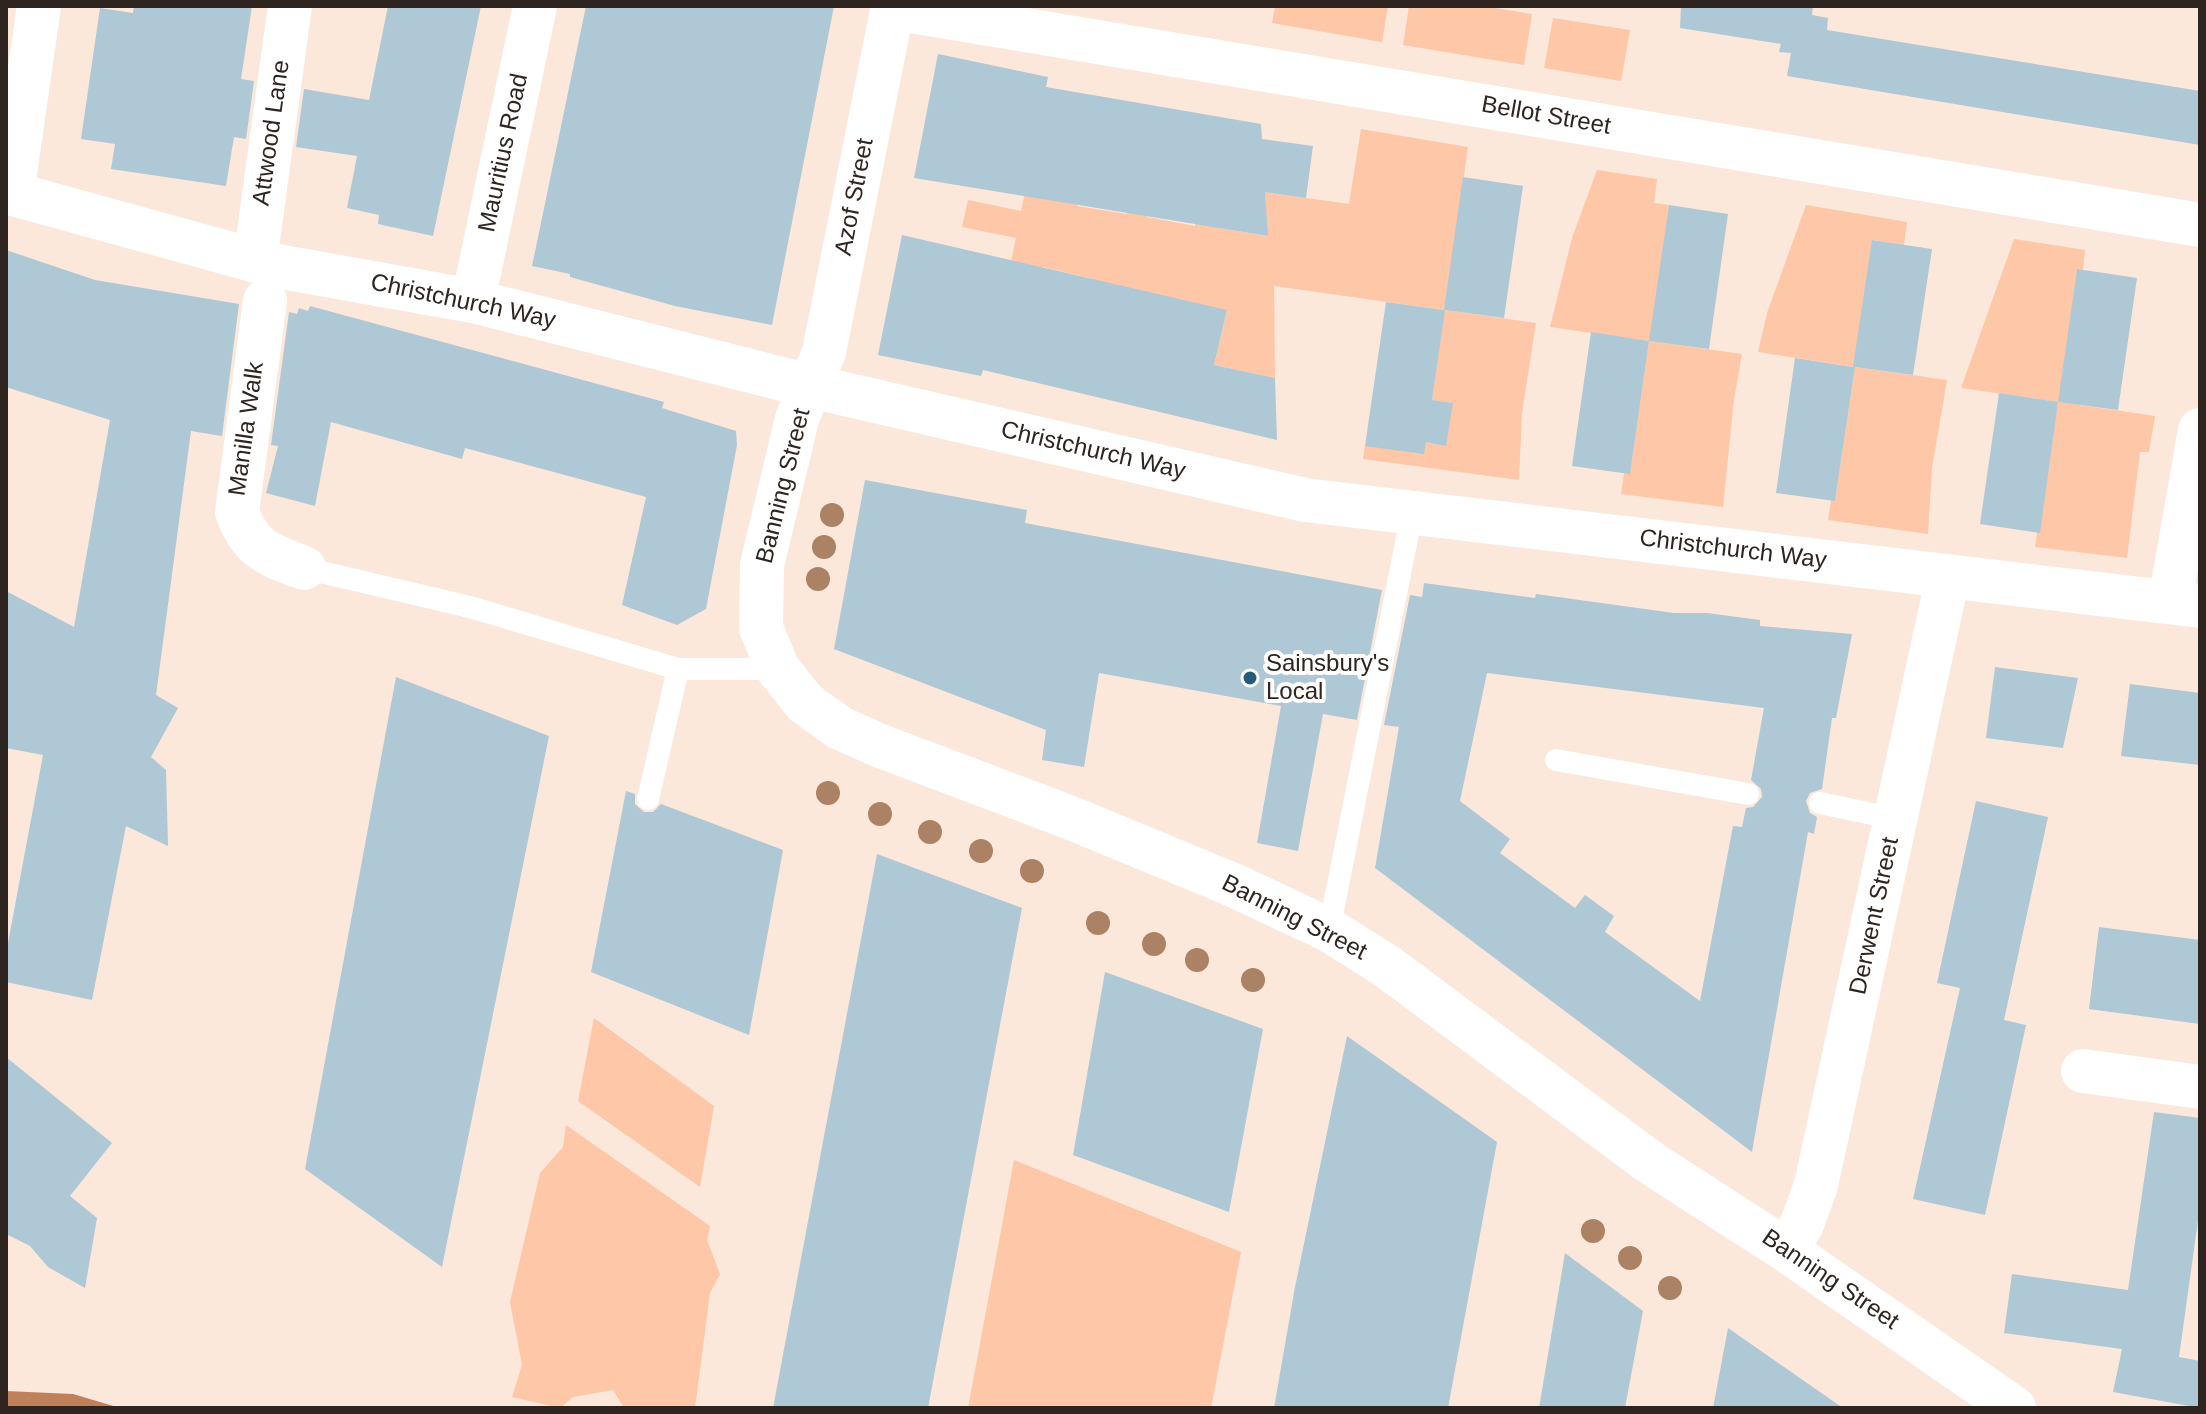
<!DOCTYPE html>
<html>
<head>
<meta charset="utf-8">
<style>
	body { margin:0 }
	#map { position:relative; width:2206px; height:1414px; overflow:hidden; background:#fce7db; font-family:Arial,sans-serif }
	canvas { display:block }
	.frame { position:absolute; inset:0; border:8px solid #2f2520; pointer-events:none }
</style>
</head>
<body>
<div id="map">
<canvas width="2206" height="1414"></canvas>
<div class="frame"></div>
</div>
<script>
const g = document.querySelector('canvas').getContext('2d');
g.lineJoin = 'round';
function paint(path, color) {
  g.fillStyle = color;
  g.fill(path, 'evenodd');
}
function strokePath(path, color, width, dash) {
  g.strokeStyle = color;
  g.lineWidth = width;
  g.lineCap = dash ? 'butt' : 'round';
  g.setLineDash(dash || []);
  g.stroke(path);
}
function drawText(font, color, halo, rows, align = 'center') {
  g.font = font + ' Arial,sans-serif';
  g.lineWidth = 8;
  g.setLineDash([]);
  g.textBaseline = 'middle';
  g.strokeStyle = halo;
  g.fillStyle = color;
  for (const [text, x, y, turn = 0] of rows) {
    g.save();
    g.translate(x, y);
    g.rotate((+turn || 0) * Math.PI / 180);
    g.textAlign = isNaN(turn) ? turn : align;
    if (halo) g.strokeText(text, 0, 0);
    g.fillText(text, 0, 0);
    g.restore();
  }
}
const green = new Path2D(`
	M1275,6H1388L1382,42L1272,23Z
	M1409,6H1482L1532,14L1524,65L1403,45Z
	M1553,18L1630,30L1621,81L1544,68Z
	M1361,129L1468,147L1445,310L1536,323L1522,413L1519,480L1363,459L1365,446L1426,442L1446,445L1452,403L1432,400L1444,310L1274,286L1275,378L1214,365L1227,311L1179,299L1080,333L1093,279L1043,267L1030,321L1006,285L1016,238L962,227L968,200L1021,211L1026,188L1085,153L1077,206L1127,214L1136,161L1156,165L1147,217L1195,226L1205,173L1228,176L1220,228L1267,236L1265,192L1349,204Z
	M1597,170L1657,179L1654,203L1669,205L1650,341L1742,354L1734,399L1723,507L1621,494L1624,473H1630L1649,341L1550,327L1572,238Z
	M1806,205L1907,222L1904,245L1873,240L1855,367L1947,380L1932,468L1928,534L1828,520L1831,500L1835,501L1855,367L1758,352L1767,313Z
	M2014,239L2085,250L2083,270H2077L2059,402L2155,416L2149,452H2140L2127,558L2035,547L2058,402L1961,388Z
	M594,1018L714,1106L700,1187L578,1101Z
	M566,1125L710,1226L707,1240L720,1274L710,1293L695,1408H624L613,1390L573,1397L560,1408L512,1397L522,1365L510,1302L540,1173L563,1147Z
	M1014,1160L1241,1252L1211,1408H968Z`);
const water = new Path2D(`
	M6,1391L73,1394L120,1408H6Z`);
const building = new Path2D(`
	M134,6H252L241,79L254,81L246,139L234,137L226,186L111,169L115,144L81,139L100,8L133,13Z
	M388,6H481L433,236L378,224L379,215L347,208L357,156L296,147L304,89L369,100Z
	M586,6H834L772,325L675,306L570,277V274L532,266Z
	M1681,6H1813L1812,15L1828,18L1827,30L2200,91V145L1787,76L1791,53L1779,52L1781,44L1680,28Z
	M938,54L1048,77L1046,87L1261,124L1262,139L1313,146L1306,198L1265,192L1268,236L914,178Z
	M1463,177L1523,186L1504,318L1445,310L1432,400L1453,403L1446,446L1426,442L1424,454L1365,446L1386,302L1444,310Z
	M1669,205L1728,214L1709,349L1649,341Z
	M902,235L1227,310L1214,365L1275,378L1277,440L983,370L981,376L878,355Z
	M1872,240L1932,249L1913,375L1855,367L1835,501L1776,493L1795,358L1853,367Z
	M6,250L95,280L239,304L222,436L191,431L156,695L178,708L151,757L166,770L168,846L126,826L92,1000L6,982V954L43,755L6,748V591L74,627L110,420L6,387Z
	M2077,269L2137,278L2118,410L2058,402L2040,533L1980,524L1999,393L2058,402Z
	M310,306L664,402L662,408L736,431L737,445L706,609L677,625L622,605L646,497L465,448L462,459L331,422L315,506L266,493L278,446L271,445L289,312L297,314L299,308L308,311Z
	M1591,332L1649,341L1630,474L1572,466Z
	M865,480L1027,510L1025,523L1382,590L1357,720L1323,714L1298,851L1257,843L1281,706L1099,673L1084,767L1042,760L1046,730L834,649Z
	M1424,583L1535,598L1536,594L1674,613H1707L1760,620V626L1852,634L1836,718H1832L1822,789L1810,793L1806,801L1810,813L1817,817L1814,834L1808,832L1752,1152L1375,868L1399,727L1384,725L1410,595L1422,597ZM1487,673L1764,708L1751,780L1761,789L1762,797L1753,807L1746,808L1742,827L1733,826L1700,1001L1605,932L1614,916L1585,895L1575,908L1500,853L1510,839L1460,801Z
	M1995,667L2078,678L2063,748L1986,738Z
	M396,677L549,736L442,1267L305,1169Z
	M2130,684L2200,693V765L2121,756Z
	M626,791L635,794V804L644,812H653L661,804L783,850L749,1035L591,972Z
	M1976,801L2048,817L2004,1020L2026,1025L1985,1215L1913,1199L1960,988L1937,983Z
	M877,854L1022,908L928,1408H773Z
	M2099,927L2200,940V1024L2089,1009Z
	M1105,972L1263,1029L1229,1212L1073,1155Z
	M1347,1036L1497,1142L1448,1408H1274L1295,1287Z
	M6,1057L112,1143L70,1196L97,1218L85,1288L48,1267L30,1246L6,1234Z
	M2154,1112L2200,1118V1206L2179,1357L2200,1361V1408L2113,1392L2122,1349L2004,1333L2012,1274L2128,1290Z
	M1565,1253L1643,1311L1625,1408H1539Z
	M1728,1328L1843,1408H1713Z`);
const lane = new Path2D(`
	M304,568L470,607L678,669H778
	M1556,760L1748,794
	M648,799L678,669
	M1820,803L1896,819
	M1329,930L1412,513`);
const street = new Path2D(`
	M893,6L824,352L797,419L762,565L761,628L778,669L805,703L840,728L878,745L1071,818L1231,884L1329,930L1385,965L1651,1163L1786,1250L2014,1408
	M893,8L2200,225
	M6,192L271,265L473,301L810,386L1305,500L2200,606
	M12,194L39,6
	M255,261L290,6
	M265,301L237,512C251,550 267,554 304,568
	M473,301L535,6
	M2170,602L2200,430
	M2083,1071L2200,1087
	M1786,1250L1802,1224L1816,1185L1948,576`);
const trees = [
	[832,515],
	[824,547],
	[818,579],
	[828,793],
	[880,814],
	[930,832],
	[981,851],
	[1032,871],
	[1098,923],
	[1154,944],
	[1197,960],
	[1253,980],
	[1593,1231],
	[1630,1258],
	[1670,1288]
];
const markers = [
	[1250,678,8,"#265c77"]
];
const streetNames = [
	["Bellot Street",1546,116,10],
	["Attwood Lane",272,133,-82],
	["Mauritius Road",504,153,-78],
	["Azof Street",855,197,-79],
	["Christchurch Way",463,302,12],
	["Manilla Walk",247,429,-82],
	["Christchurch Way",1093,451,13],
	["Banning Street",784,486,-76],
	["Christchurch Way",1733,550,7],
	["Derwent Street",1875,916,-78],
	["Banning Street",1294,918,27],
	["Banning Street",1830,1280,34]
];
const poiNames = [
	["Sainsbury's",1266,664],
	["Local",1266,692]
];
paint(green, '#fdc7a8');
paint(water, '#bf815c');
paint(building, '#aec8d6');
strokePath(lane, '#fff', 22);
strokePath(street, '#fff', 44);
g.fillStyle = '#ac8264';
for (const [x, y] of trees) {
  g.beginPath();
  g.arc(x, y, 12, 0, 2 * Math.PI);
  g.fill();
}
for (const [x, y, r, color] of markers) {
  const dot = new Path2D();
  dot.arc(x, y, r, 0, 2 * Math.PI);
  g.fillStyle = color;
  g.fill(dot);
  strokePath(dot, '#fff', 3);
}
drawText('24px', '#2f2520', '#fff', streetNames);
drawText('24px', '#2f2520', '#fff', poiNames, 'left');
</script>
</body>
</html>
